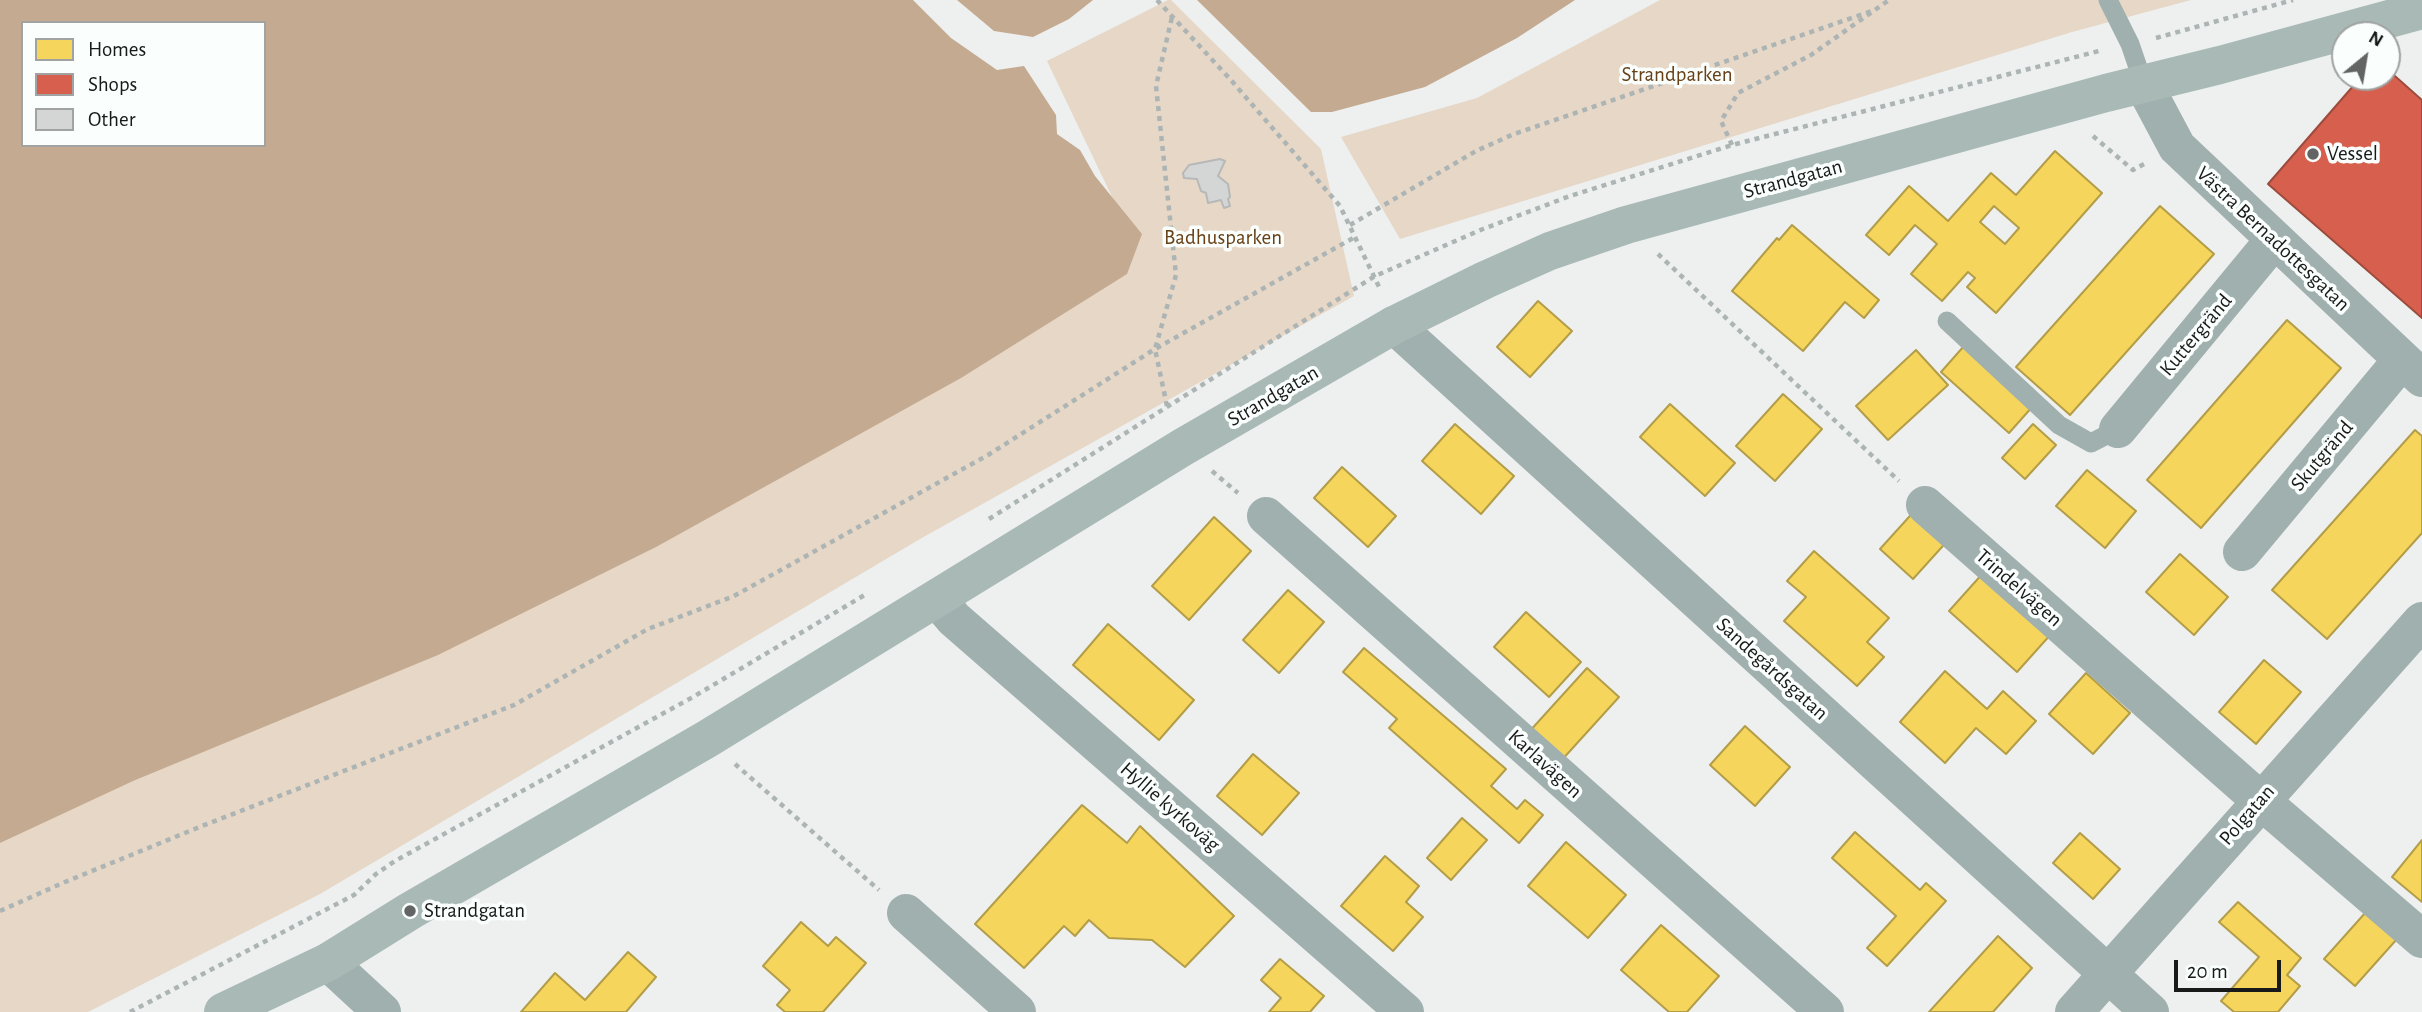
<!DOCTYPE html>
<html>
<head>
<meta charset="utf-8">
<style>
	body { margin:0 }
	#map { position:relative; width:2422px; height:1012px; overflow:hidden; background:#edf0ef; font-family:"Alegreya Sans",sans-serif }
	canvas { display:block }
	.legend { position:absolute; left:21px; top:21px; width:245px; height:126px; box-sizing:border-box; background:#fafffe; border:2px solid #a0a3a2; margin:0; padding:9px 12px; list-style:none; font-size:21px; color:#181a19 }
	.legend li { display:flex; align-items:center; gap:14px; height:35px }
	.legend b { width:35px; border:2px solid #a0a3a2 }
	.north { position:absolute; left:2331px; top:21px; width:70px; height:70px; box-sizing:border-box; background:#fafffe; border:2px solid #a0a3a2; border-radius:50%; rotate:30deg; font-size:19px; font-weight:700; line-height:28px; text-align:center; color:#181a19 }
	.north::after { content:''; display:block; margin:auto; width:24px; height:32px; background:#636564; clip-path:polygon(50% 0,100% 100%,50% 72%,0 100%) }
	.scale { position:absolute; left:2174px; top:960px; width:107px; height:32px; box-sizing:border-box; border:4px solid #181a19; border-top:0; padding-left:9px; font-size:21px; line-height:24px; white-space:nowrap; color:#181a19; -webkit-text-stroke:5px #fafffe; paint-order:stroke }
</style>
</head>
<body>
<div id="map">
<canvas width="2422" height="1012"></canvas>
<ul class="legend">
<li><b style="height:19px;background:#f6d55c"></b>Homes</li>
<li><b style="height:19px;background:#d6604d"></b>Shops</li>
<li><b style="height:19px;background:#d4d6d6"></b>Other</li>
</ul>
<div class="north">N</div>
<div class="scale">20 m</div>
</div>
<script>
const g = document.querySelector('canvas').getContext('2d');
g.lineJoin = 'round';
function paint(path, color) {
  g.fillStyle = color;
  g.fill(path, 'evenodd');
}
function strokePath(path, color, width, dash) {
  g.strokeStyle = color;
  g.lineWidth = width;
  g.lineCap = dash ? 'butt' : 'round';
  g.setLineDash(dash || []);
  g.stroke(path);
}
function drawText(font, color, halo, rows, align = 'center') {
  g.font = font + ' "Alegreya Sans",sans-serif';
  g.lineWidth = 7;
  g.setLineDash([]);
  g.textBaseline = 'middle';
  g.strokeStyle = halo;
  g.fillStyle = color;
  for (const [text, x, y, turn = 0] of rows) {
    g.save();
    g.translate(x, y);
    g.rotate((+turn || 0) * Math.PI / 180);
    g.textAlign = isNaN(turn) ? turn : align;
    if (halo) g.strokeText(text, 0, 0);
    g.fillText(text, 0, 0);
    g.restore();
  }
}
const green = new Path2D(`
	M1168,0H1171L1321,149L1354,296L920,539L320,894L88,1012H0V817L1114,201L1047,61Z
	M1660,0H2191L2072,32L1400,239L1341,137L1477,98Z`);
const water = new Path2D(`
	M0,0H913L951,38L997,70L1024,66L1056,115L1057,134L1080,150L1095,176L1142,234L1127,274L961,378L656,547L438,655L133,781L0,843ZM23,23H264V145H23Z
	M957,0H1093L1069,19L1033,37L994,31Z
	M1197,0H1575L1517,38L1425,87L1332,112H1311Z`);
const homes = new Path2D(`
	M2055,151L2102,193L1996,313L1967,287L1975,278L1968,272L1942,301L1911,274L1937,244L1915,225L1889,255L1866,235L1909,186L1948,221L1991,173L2016,195ZM1994,206L2019,228L2005,244L1980,222Z
	M2160,206L2214,254L2070,415L2016,367Z
	M1792,225L1879,300L1864,318L1845,302L1803,351L1732,291L1777,238L1779,240Z
	M1538,301L1572,331L1530,377L1497,347Z
	M2287,320L2341,368L2201,528L2147,480Z
	M1964,346L2033,406L2009,433L1941,372Z
	M1916,350L1948,385L1888,440L1856,406Z
	M1783,394L1822,429L1775,481L1736,446Z
	M1670,404L1735,463L1705,496L1640,437Z
	M1455,424L1514,476L1481,514L1422,461Z
	M2033,424L2056,445L2025,479L2002,458Z
	M2415,430L2422,436V533L2327,639L2272,590Z
	M1342,467L1396,516L1368,547L1314,498Z
	M2087,470L2136,511L2105,548L2056,506Z
	M1918,507L1951,537L1913,579L1880,549Z
	M1214,517L1251,551L1189,620L1152,586Z
	M1814,551L1889,618L1867,642L1884,657L1857,686L1784,621L1806,597L1787,581Z
	M2180,554L2228,597L2194,635L2146,592Z
	M1984,572L2052,633L2017,672L1949,611Z
	M1288,590L1324,622L1279,673L1243,640Z
	M1526,612L1581,662L1549,697L1494,647Z
	M1108,624L1194,700L1159,740L1073,665Z
	M1364,648L1506,769L1491,786L1517,809L1525,800L1543,815L1519,843L1389,728L1397,719L1343,672Z
	M2264,660L2301,692L2256,744L2219,712Z
	M1587,668L1619,697L1560,762L1528,733Z
	M1945,671L1987,709L2003,691L2036,721L2006,754L1976,728L1945,763L1900,722Z
	M2086,673L2130,713L2093,754L2049,714Z
	M1745,726L1790,767L1755,806L1710,765Z
	M1253,754L1299,793L1262,835L1217,796Z
	M1082,805L1127,843L1140,826L1234,916L1185,967L1152,940L1109,938L1089,920L1075,936L1064,926L1024,968L975,924Z
	M1462,818L1487,840L1451,880L1427,858Z
	M1855,832L1920,890L1926,883L1946,901L1887,966L1867,948L1896,916L1832,858Z
	M2080,833L2120,869L2093,899L2053,863Z
	M2422,840V902L2392,877Z
	M1566,842L1626,895L1588,938L1528,886Z
	M1385,856L1419,886L1406,902L1423,917L1393,951L1341,906Z
	M2238,902L2301,958L2287,975L2300,986L2278,1012H2234L2221,1001L2259,957L2219,922Z
	M2366,912L2397,939L2355,986L2324,959Z
	M801,922L828,946L836,937L866,963L823,1012H785L777,1005L790,990L763,966Z
	M1661,925L1719,976L1687,1012H1669L1621,970Z
	M1998,936L2032,968L1993,1012H1929Z
	M628,952L656,977L626,1012H521L555,973L585,1000Z
	M1280,959L1324,996L1310,1012H1269L1281,998L1261,980Z`);
const shops = new Path2D(`
	M2387,69L2422,100V318L2268,184L2361,77H2387Z`);
const building = new Path2D(`
	M1220,159L1225,161L1218,176L1228,184L1230,197L1228,199L1230,206L1224,208L1221,200L1208,203L1206,193L1201,191L1197,179L1184,178L1183,173L1189,165Z`);
const path = new Path2D(`
	M1157,0L1230,79L1340,206L1381,291
	M2156,38L2293,0
	M2093,136L2133,170L2144,164
	M1732,145L1721,121L1738,93L1811,55L1889,0
	M1350,225L1476,151L1514,134L1875,10
	M1658,254L1899,481
	M1167,406L1155,349L1176,275L1156,86L1172,17
	M1212,471L1238,493
	M989,519L1375,276L1483,229L1570,196L1732,145L2103,50
	M735,764L879,890
	M0,911L65,882L202,826L514,705L648,629L734,596L988,455L1155,349L1355,237
	M130,1012L354,895L376,874L395,861L693,697L868,593`);
const lane = new Path2D(`
	M2108,0L2130,44L2144,85
	M1947,321L2059,425L2091,443L2118,429`);
const street = new Path2D(`
	M2144,85L2177,147L2422,378
	M1394,325L2150,1012
	M2118,429L2274,240
	M1925,505L2260,800L2422,939
	M1266,516L1825,1012
	M2242,552L2402,360
	M937,599L954,619L1405,1012
	M906,913L1017,1012
	M328,962L382,1012
	M2074,1012L2422,621`);
const secondary = new Path2D(`
	M223,1012L328,962L410,911L707,739L1183,447L1394,325L1485,280L1550,251L1626,225L2106,93L2220,65L2422,10`);
const markers = [
	[2313,154,7,"#636564"],
	[410,911,7,"#636564"]
];
const parkNames = [
	["Strandparken",1677,75],
	["Badhusparken",1223,238]
];
const poiNames = [
	["Vessel",2327,154],
	["Strandgatan",424,911]
];
const streetNames = [
	["Strandgatan",1793,179,-15],
	["Västra Bernadottesgatan",2273,239,43],
	["Kuttergränd",2196,335,-50],
	["Strandgatan",1273,396,-30],
	["Skutgränd",2322,456,-50],
	["Trindelvägen",2019,588,41],
	["Sandegårdsgatan",1772,669,42],
	["Karlavägen",1545,764,42],
	["Hyllie kyrkoväg",1170,807,41],
	["Polgatan",2247,815,-49]
];
paint(green, '#e6d7c7');
paint(water, '#c4aa90');
paint(homes, '#f6d55c');
strokePath(homes, '#b39d48', 2);
paint(shops, '#d6604d');
strokePath(shops, '#9d4b3d', 2);
paint(building, '#d4d6d6');
strokePath(building, '#b7b8b8', 2);
strokePath(path, '#acb4b4', 4.5, [5, 5]);
strokePath(lane, '#a0b0ae', 19);
strokePath(street, '#a0b0ae', 38);
strokePath(secondary, '#a8b9b6', 38);
for (const [x, y, r, color] of markers) {
  const dot = new Path2D();
  dot.arc(x, y, r, 0, 2 * Math.PI);
  g.fillStyle = color;
  g.fill(dot);
  strokePath(dot, '#fafffe', 2.5);
}
drawText('21px', '#684016', '#fafffe', parkNames);
drawText('21px', '#181a19', '#fafffe', poiNames, 'left');
drawText('21px', '#181a19', '#fafffe', streetNames);
</script>
</body>
</html>
